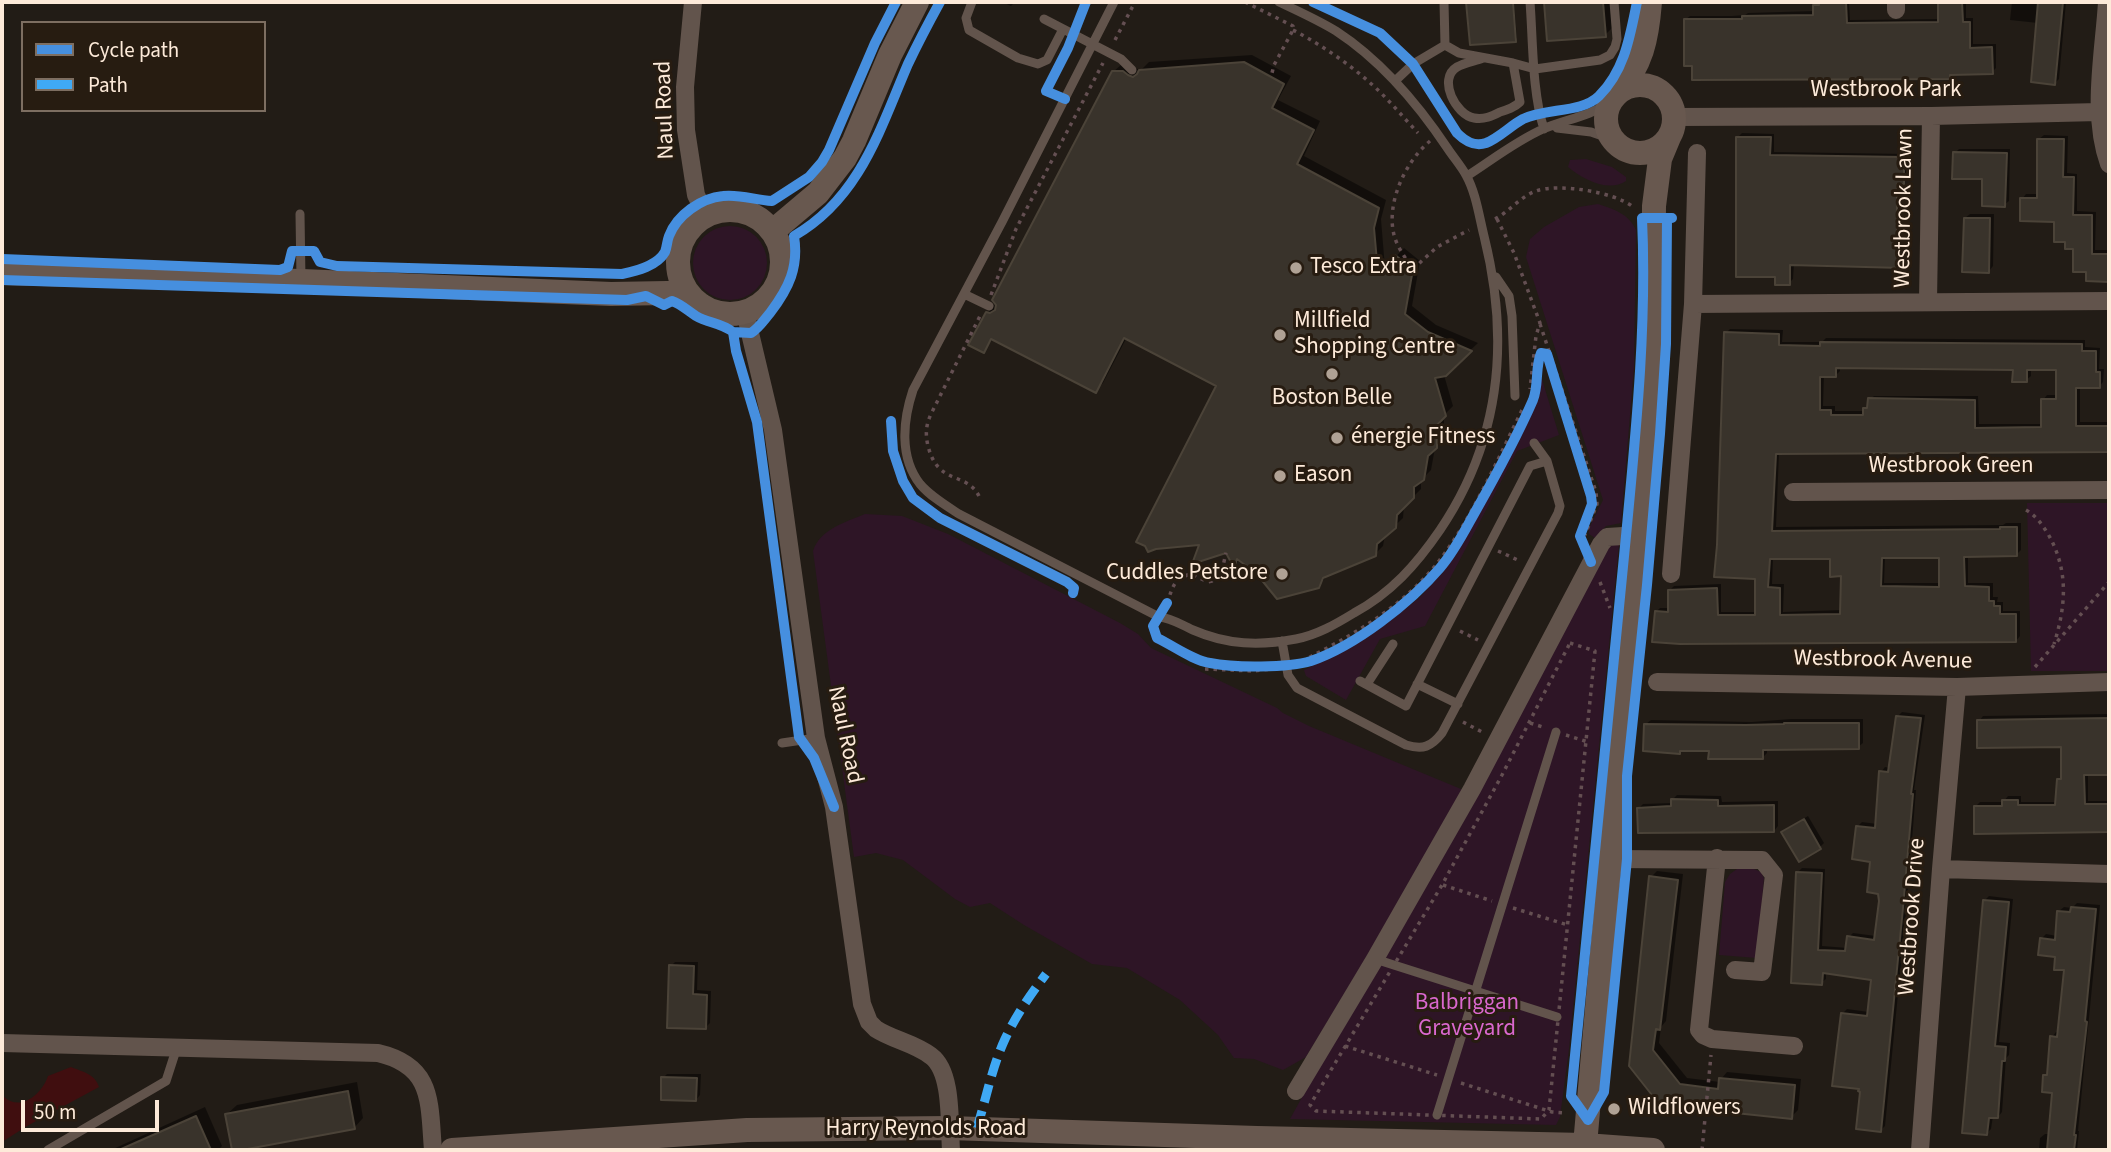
<!DOCTYPE html>
<html>
<head>
<meta charset="utf-8">
<style>
	body { margin:0 }
	#map { position:relative; width:2111px; height:1152px; overflow:hidden; background:#221c16; font-family:"Source Sans 3",sans-serif }
	canvas { display:block }
	.frame { position:absolute; inset:0; border:4px solid #fdead9; pointer-events:none }
	.legend { position:absolute; left:21px; top:21px; width:245px; height:91px; box-sizing:border-box; background:#271c11; border:2px solid #7d6e61; margin:0; padding:9px 12px; list-style:none; font-size:21px; color:#fdead9 }
	.legend li { display:flex; align-items:center; gap:14px; height:35px }
	.legend b { width:35px; border:2px solid #7d6e61 }
	.scale { position:absolute; left:21px; top:1100px; width:138px; height:32px; box-sizing:border-box; border:4px solid #fdead9; border-top:0; padding-left:9px; font-size:21px; line-height:24px; white-space:nowrap; color:#fdead9; -webkit-text-stroke:5px #271c11; paint-order:stroke }
</style>
</head>
<body>
<div id="map">
<canvas width="2111" height="1152"></canvas>
<div class="frame"></div>
<ul class="legend">
<li><b style="height:9px;background:#468fdf"></b>Cycle path</li>
<li><b style="height:9px;background:#3fa9f5"></b>Path</li>
</ul>
<div class="scale">50 m</div>
</div>
<script>
const g = document.querySelector('canvas').getContext('2d');
g.lineJoin = 'round';
function paint(path, color) {
  g.fillStyle = color;
  g.fill(path, 'evenodd');
}
function strokePath(path, color, width, dash) {
  g.strokeStyle = color;
  g.lineWidth = width;
  g.lineCap = dash ? 'butt' : 'round';
  g.setLineDash(dash || []);
  g.stroke(path);
}
function drawText(font, color, halo, rows, align = 'center') {
  g.font = font + ' "Source Sans 3",sans-serif';
  g.lineWidth = 6;
  g.setLineDash([]);
  g.textBaseline = 'middle';
  g.strokeStyle = halo;
  g.fillStyle = color;
  for (const [text, x, y, turn = 0] of rows) {
    g.save();
    g.translate(x, y);
    g.rotate((+turn || 0) * Math.PI / 180);
    g.textAlign = isNaN(turn) ? turn : align;
    if (halo) g.strokeText(text, 0, 0);
    g.fillText(text, 0, 0);
    g.restore();
  }
}
const green = new Path2D(`
	M1586,159L1612,167L1626,177V181C1609,193 1582,179 1568,167L1570,160Z
	M1598,204C1614,209 1629,214 1636,230L1634,367L1621,523L1606,526L1595,538L1589,534V528L1603,500L1526,257L1530,239L1544,227L1579,207Z
	M693 263a37 37 0 1 1 74 0a37 37 0 1 1-74 0Z
	M1541,376L1559,435L1517,451L1425,626L1380,639L1346,700L1306,676L1304,670L1348,648L1386,624L1420,597L1444,571L1469,531L1539,399Z
	M2027,503H2109V671H2031Z
	M865,514L902,516L948,534L1120,623L1138,634L1151,648L1277,708L1283,713L1309,726L1461,789V793L1381,933L1306,1057L1283,1070L1254,1059L1234,1058L1218,1035L1180,1000L1127,968L1092,964L1024,925L990,903L970,907L955,899L903,860L876,853L854,857L813,551C820,529 846,522 865,514Z
	M1619,544L1569,1049L1560,1117L1556,1125L1290,1119L1604,551L1610,546Z
	M1737,869H1754L1761,872L1764,878L1757,958L1719,955L1725,882L1730,874Z`);
const water = new Path2D(`
	M71,1067C83,1072 95,1074 99,1087L27,1126L2,1142V1098L4,1097C21,1112 42,1094 48,1076Z`);
const shadow = new Path2D(`
	M1002,2H1015L1011,6Z
	M1469,2H1514L1517,38L1515,40L1468,3Z
	M1546,2H1610L1612,28L1605,35L1548,39Z
	M1814,2H1849L1850,20L1940,19V2H1966V18H1973V44H1996V68L1992,72L1953,73L1949,77L1693,65L1685,20L1690,16H1732L1745,15L1748,13L1814,11Z
	M2012,2H2066L2059,79L2055,83L2038,23L2010,20Z
	M1252,55L1291,76L1278,100L1320,121L1304,156L1386,200L1381,219L1385,268L1404,248L1420,261L1412,306L1436,325L1478,343L1444,375L1453,406L1444,415V438L1435,448L1431,470L1421,480V489L1404,506L1403,518L1385,535L1383,546L1375,554L1328,574L1318,587L1257,571L1240,559L1235,565L1227,551L1202,543L1218,385L1127,337L1103,383L1095,391L994,338L983,351L987,313L995,305L999,307L1113,72L1122,64L1141,70L1149,62Z
	M1742,133L1774,134V152L1908,154L1907,178L1901,182L1900,228H1902V238H1907V262L1902,266L1794,264L1793,279L1789,283L1738,137Z
	M2044,135L2068,136L2067,173L2077,174V211L2096,212L2095,250H2109V280L2088,279V270L2075,247L2067,240L2056,220L2022,199L2026,194H2038L2039,139Z
	M1959,149H2010L2009,201L2004,205L1984,178L1955,153Z
	M1970,214H1994L1993,266L1989,271L1965,218Z
	M1730,329L1783,330L1782,342H1822L1826,338L2085,340V347L2100,348L2099,369H2104L2103,382L2099,387L2080,386V422H2109V451L1779,453L1776,527L2003,525L2006,523H2021V550L2017,554L1968,555V583H1993V597H1998L1997,602H2003V611H2020V636L2016,641L1656,612L1660,608H1670V590L1674,586L1721,584V612H1757V578L1726,333ZM1840,367L2014,368L2026,380L2031,376V368H2058V395H2047L2043,400V424H1979L1978,396H1874L1869,400V404L1864,411H1835V406H1823L1824,375H1836L1840,371ZM1885,556H1941L1940,583H1884ZM1773,557H1832L1843,575L1842,610L1783,612L1784,584H1772Z
	M1902,712L1925,715L1914,790H1916L1907,903L1885,1126L1881,1130L1862,1090L1842,1014L1847,1009L1869,1012L1873,978L1826,972V979L1821,983L1798,872L1802,868L1825,869L1822,946L1848,948L1849,937L1853,933L1876,936L1880,892L1872,860L1858,826L1862,822L1877,824L1881,772L1885,767L1890,768L1898,716Z
	M2109,714V773H2088V801H2109V830L1976,832V806L1980,802H2003L2008,796H2021V802H2057L2058,780L2063,776V746L1979,721L1983,716Z
	M1791,719H1863V743L1858,747L1767,748V753L1762,758L1710,749L1646,724L1651,720L1752,722Z
	M1677,795L1721,796L1722,802L1778,801V826L1774,831L1639,808L1643,804L1673,803L1672,800Z
	M1808,816L1824,843L1820,847L1788,828Z
	M1657,871L1683,874L1666,1021L1661,1027L1659,1043L1687,1078L1720,1082L1721,1079L1727,1072L1801,1079L1798,1110L1791,1117L1691,1107L1687,1110L1631,1065L1651,877Z
	M1989,896L2013,899L1999,1042L2010,1043L2009,1055L2006,1058L2002,1112L1998,1117L1993,1116L1991,1129L1987,1133L1984,901Z
	M2077,903L2100,905L2078,1131H2079L2077,1150H2039L2040,1138L2045,1134H2050L2054,1092L2045,1076L2049,1072L2052,1037L2056,1032L2060,1033L2065,969L2041,939L2046,934L2057,936L2059,911L2064,907L2072,908Z
	M675,962H698L697,990L711,991L710,1023L706,1027L671,966Z
	M667,1074H701L700,1095L696,1100L663,1078Z
	M357,1082L363,1118L354,1128L234,1150L227,1114L237,1105Z
	M205,1107L222,1146L218,1150H111Z`);
const building = new Path2D(`
	M1466,2H1513L1516,42L1470,45Z
	M1544,2H1603L1606,37L1547,41Z
	M1819,2H1846L1847,23H1851L1938,22V2H1962L1963,22H1970V48L1992,47L1993,74L1950,75V79L1692,80V66H1684V19H1742V16L1813,15V5H1819Z
	M2038,2H2063L2055,85L2031,82Z
	M1244,62L1284,84L1272,108L1314,130L1297,164L1379,208L1374,228L1378,273L1395,255L1413,269L1405,314L1428,332L1472,351L1446,376L1435,378L1446,416L1437,425V448L1428,456L1424,480L1414,487V498L1397,515L1396,528L1377,544L1376,556L1323,578L1319,588L1277,599L1256,573L1237,559L1234,568L1226,553L1192,564L1199,545L1156,549L1148,552L1145,546L1136,542L1216,386L1124,338L1096,393L991,339L984,353L968,345L986,312L990,313L995,310L996,305L992,300L1112,71H1123L1128,75L1133,77L1137,74L1139,70Z
	M1736,137H1771L1770,155L1904,157V184H1897V231H1899L1898,241H1904L1903,268L1790,265V285H1775V277H1736Z
	M2037,139H2064L2063,177H2074L2073,215H2092V254H2109V282L2086,281V272H2073V249H2065V242H2054V222L2020,221V198H2037Z
	M1953,152L2007,153L2005,207L1982,206V179H1952Z
	M1964,218H1990L1989,273L1962,272Z
	M1724,332L1779,334V345L1820,346V342L2082,344V351H2096V372H2100V388H2076V426H2109V452L1776,454L1772,531L2000,529V527H2017V556L1964,557L1965,586L1989,587V601H1994V606H2000V614H2016V642L1680,644L1652,642L1655,611L1668,612V590L1717,588L1718,615H1755V579L1714,577L1717,545ZM1836,368L2013,370L2012,382H2027V370H2056V399H2041V427L1975,428V400L1868,398L1867,408H1863V415H1831V410H1820V377H1836ZM1882,558H1939V587L1881,586ZM1770,559H1830V577L1841,576L1840,614L1780,615V588L1768,587Z
	M1896,716L1921,718L1911,794H1913L1903,908L1881,1132L1856,1129L1860,1092L1858,1091L1859,1089L1832,1086L1841,1013L1867,1016L1871,980L1823,973L1822,985L1791,983L1796,872L1822,873L1818,950L1845,951L1847,936L1874,940L1879,901L1878,894L1867,892L1870,862L1852,859L1856,826L1875,828L1879,771L1888,772Z
	M2109,718V775H2084L2085,804H2109V832L1974,834V806H2002V800H2018V805H2055L2057,779H2061V747L1977,748V720Z
	M1784,723H1859V749L1763,750V759H1708L1709,751H1680V754L1643,751L1644,724L1746,725L1784,724Z
	M1671,799L1718,800V806L1774,805V832L1638,833L1637,808L1671,806Z
	M1804,819L1821,849L1799,862L1781,832Z
	M1649,876L1678,880L1660,1030L1656,1029L1653,1050L1680,1084L1718,1089L1719,1078L1795,1085L1792,1119L1688,1108V1112L1663,1109L1629,1066Z
	M1983,900L2009,902L1995,1046L2006,1047L2005,1061H2002L1998,1118H1989L1987,1135L1962,1133Z
	M2071,907L2096,909L2087,1001L2085,1021L2087,1022L2074,1135H2076L2074,1150H2047L2052,1093L2042,1092L2043,1075H2047L2050,1036L2057,1037L2064,970H2054L2055,957L2038,955L2040,938L2055,940L2057,911L2070,912Z
	M669,965L694,966L693,994L707,995L706,1029L667,1028Z
	M661,1077L697,1078L696,1101L661,1100Z
	M348,1091L355,1129L242,1150H232L225,1114Z
	M196,1116L211,1150H119Z`);
const path = new Path2D(`
	M1245,2L1293,26V30L1274,65L1272,73
	M1293,30C1325,47 1354,67 1380,92C1393,105 1405,119 1418,133
	M1115,40L1135,2
	M1430,141C1405,162 1386,203 1394,235C1397,247 1406,259 1413,269L1437,247L1469,230
	M1495,219C1509,212 1521,196 1536,191C1559,183 1613,192 1632,206
	M1497,219L1514,253L1540,323L1536,336L1530,389
	M991,295L1016,229L1103,63
	M1540,324L1596,492L1597,504L1585,535
	M979,496C966,471 938,486 928,446C925,433 926,424 932,412L981,314
	M2026,510C2035,515 2042,524 2048,534C2069,570 2066,606 2054,644
	M1498,551L1520,561
	M1600,582L1610,608
	M1167,603C1173,587 1173,579 1191,574L1208,582L1212,581L1223,566L1226,553
	M1460,631L1478,640
	M1570,643L1595,651L1549,1110L1541,1119L1316,1111L1310,1105L1442,885L1502,775Z
	M1299,666L1306,665V659C1355,634 1405,605 1439,561C1473,517 1499,456 1524,406
	M2035,667L2109,582
	M1205,669L1252,671L1274,669
	M1463,722L1484,733
	M1530,723L1546,728
	M1566,735L1588,742
	M1443,885L1492,901
	M1513,908L1568,925
	M1345,1046L1437,1075
	M1461,1083L1552,1112L1566,1113
	M1702,1150L1711,1055`);
const lane = new Path2D(`
	M972,2L966,18L969,30L1018,58L1038,64L1047,60L1063,29
	M1114,2L1002,222L913,390C903,420 899,457 920,484C930,496 945,505 959,514L1159,617C1172,618 1181,625 1193,630C1227,645 1260,646 1296,639C1317,635 1336,624 1354,613C1391,593 1416,565 1440,530C1501,440 1510,340 1484,236C1479,216 1476,193 1466,175C1461,166 1454,158 1448,149C1418,104 1382,61 1336,31C1318,20 1298,11 1279,2
	M1444,2L1445,45L1459,53L1513,63L1535,69L1600,60L1610,55L1615,47L1617,39L1614,2
	M1530,2C1533,40 1532,93 1544,129
	M1044,19L1121,59L1132,70
	M1483,58C1475,61 1464,63 1457,67C1437,79 1456,115 1474,118C1484,120 1492,116 1500,112C1507,110 1514,108 1520,102L1513,63
	M1395,81L1413,64L1445,45
	M1557,128L1591,132L1614,140
	M1467,176C1492,160 1516,141 1543,129C1566,119 1589,117 1610,102
	M300,214L301,279
	M1496,277L1509,296L1512,316L1515,396
	M964,294L989,306
	M1282,641L1288,675L1297,688L1406,745C1423,750 1431,747 1442,733L1558,513L1560,506L1547,461L1534,443
	M1360,681L1406,706L1530,466L1547,461
	M1367,684L1393,644
	M1417,684L1458,704
	M782,743L816,738
	M1375,959L1557,1017
	M1437,1115L1556,732
	M48,1150L166,1081L177,1047`);
const street = new Path2D(`
	M693,2L685,87L686,130L696,195L706,215
	M2107,2C2104,53 2091,114 2109,164
	M1896,10V2
	M1674,117L1931,116L2099,112
	M1928,301L1931,116
	M1693,304L2109,301
	M745,312L773,430L816,738L834,807L862,1004L869,1022L876,1029C893,1040 914,1043 931,1056C953,1072 949,1124 951,1150
	M1793,492L2109,490
	M1671,574L1693,304L1697,153
	M1657,682L1957,687L2109,682
	M1717,858L1699,1030L1703,1035L1712,1039L1794,1046
	M1610,859L1762,860L1774,875L1762,972L1735,970
	M1941,869L2109,874
	M2,1043L378,1053C434,1066 429,1103 433,1150
	M1296,1091L1375,959L1472,789L1601,544L1607,537L1639,535
	M1920,1150L1941,869L1957,687`);
const secondary = new Path2D(`
	M1606 119a34 34 0 1 1 68 0a34 34 0 1 1-68 0Z
	M1617,94C1642,64 1647,40 1650,2
	M678 262a52 52 0 1 1 104 0a52 52 0 1 1-104 0Z
	M773,231L818,193L845,158L854,141L890,55L917,2
	M2,273L302,281L611,294L667,293L677,294L701,305
	M1585,1145L1647,441L1653,345L1654,206L1660,159L1670,135
	M452,1150L747,1130L949,1128L1257,1138L1585,1145L1653,1150`);
const quiet = new Path2D(`
	M977,1128C986,1099 992,1067 1005,1039C1016,1015 1031,994 1046,974`);
const cycleway = new Path2D(`
	M1313,2L1380,33L1413,64L1457,133C1465,141 1474,147 1486,143C1499,138 1510,126 1523,119C1546,108 1582,113 1599,96C1625,70 1630,36 1637,2
	M1065,99L1046,91L1068,48L1086,2
	M1667,218L1666,344L1660,434L1647,585L1627,776V859L1604,1092L1588,1120L1571,1096C1590,909 1608,722 1626,536C1636,431 1647,324 1642,218H1672
	M2,259L280,270L288,267L292,251H314L320,262L337,266L622,274C637,271 657,266 665,252C667,247 667,241 669,236C677,215 701,198 723,196C740,194 755,200 772,201L809,177L822,162L829,150L875,43L896,2
	M2,280L627,300L646,296L664,305L672,301C681,304 688,311 696,316C708,323 722,323 733,332L736,351L757,422L799,737L814,758L834,807
	M733,332L751,333C759,328 764,320 770,313C789,288 799,267 794,236C860,198 880,129 908,64C918,43 929,22 940,2
	M891,421L893,451L903,481L913,498L940,518L1067,582L1074,588L1073,593
	M1167,603L1153,626L1157,638C1174,646 1192,660 1210,663C1234,668 1288,668 1311,661C1355,646 1410,603 1440,568C1454,552 1464,532 1474,514C1495,477 1516,439 1533,400C1539,385 1535,367 1541,353L1547,354L1591,496L1592,504L1580,536L1591,562`);
const markers = [
	[1296,268,7,"#b0a295"],
	[1280,335,7,"#b0a295"],
	[1332,374,7,"#b0a295"],
	[1337,438,7,"#b0a295"],
	[1280,476,7,"#b0a295"],
	[1282,574,7,"#b0a295"],
	[1614,1109,7,"#b0a295"]
];
const streetNames = [
	["Westbrook Park",1886,91],
	["Naul Road",666,110,-92],
	["Westbrook Lawn",1905,208,-89],
	["Westbrook Green",1951,467],
	["Westbrook Avenue",1883,661,1],
	["Naul Road",844,735,78],
	["Westbrook Drive",1913,917,-86],
	["Harry Reynolds Road",926,1130]
];
const poiNames = [
	["Tesco Extra",1310,268],
	["Millfield",1294,322],
	["Shopping Centre",1294,348],
	["Boston Belle",1332,399,"center"],
	["énergie Fitness",1351,438],
	["Eason",1294,476],
	["Cuddles Petstore",1268,574,"right"],
	["Wildflowers",1628,1109]
];
const parkNames = [
	["Balbriggan",1467,1004],
	["Graveyard",1467,1030]
];
paint(green, '#2e1526');
paint(water, '#400e0f');
paint(shadow, '#0007');
paint(building, '#39332b');
strokePath(building, '#4b4338', 2);
strokePath(path, '#644f52', 3.5, [3.5, 5]);
strokePath(lane, '#62544c', 9);
strokePath(street, '#62544c', 18);
strokePath(secondary, '#68584f', 24);
strokePath(quiet, '#3fa9f5', 9, [18, 9]);
strokePath(cycleway, '#468fdf', 10);
for (const [x, y, r, color] of markers) {
  const dot = new Path2D();
  dot.arc(x, y, r, 0, 2 * Math.PI);
  g.fillStyle = color;
  g.fill(dot);
  strokePath(dot, '#271c11', 2.5);
}
drawText('23px', '#fdead9', '#271c11', streetNames);
drawText('23px', '#fdead9', '#271c11', poiNames, 'left');
drawText('23px', '#da68ce', '#271c11', parkNames);
</script>
</body>
</html>
